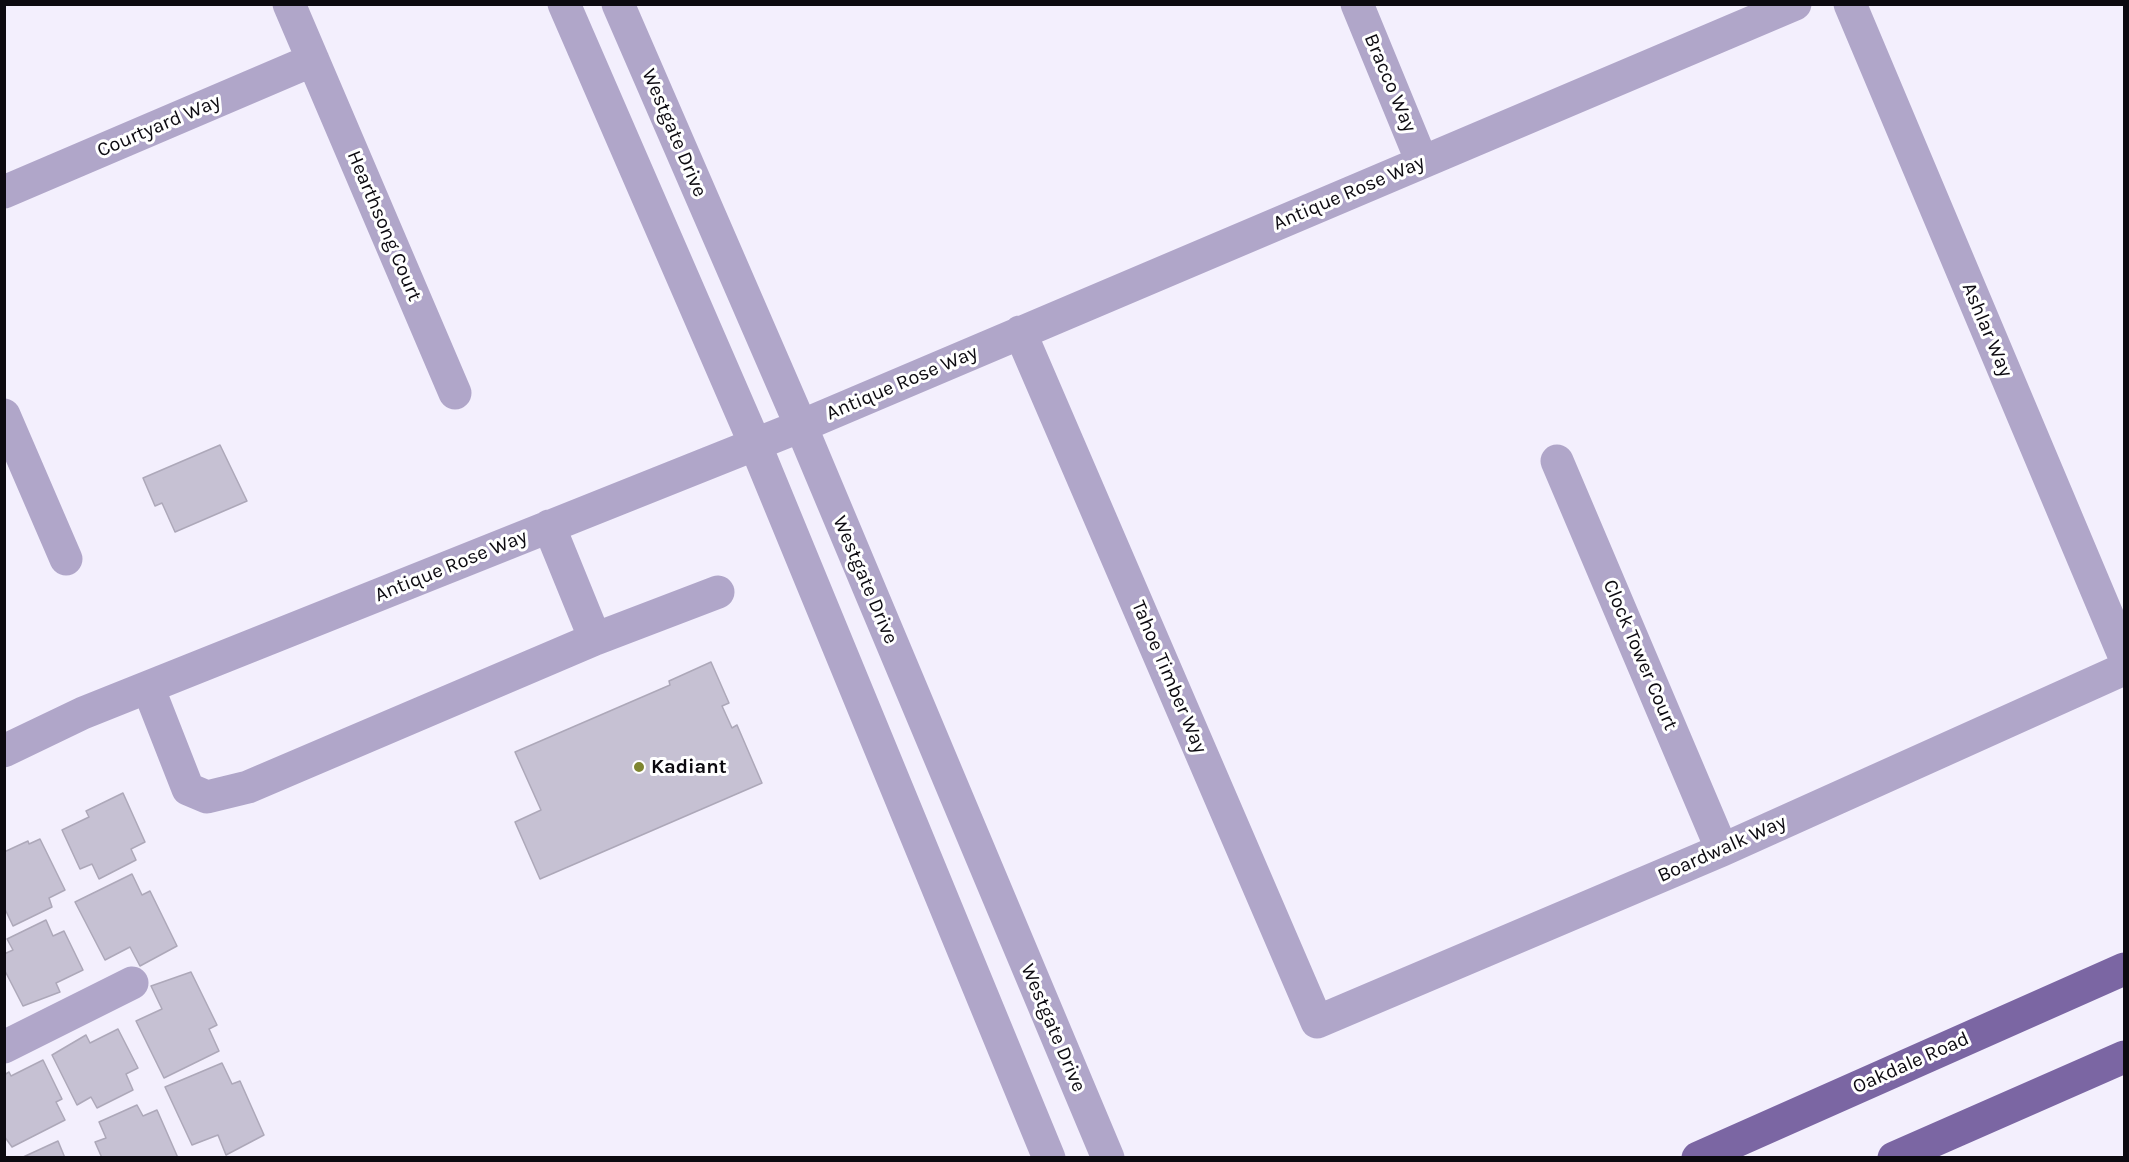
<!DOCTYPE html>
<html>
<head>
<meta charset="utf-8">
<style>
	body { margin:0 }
	#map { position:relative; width:2129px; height:1162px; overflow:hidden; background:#f3effd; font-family:Karla,sans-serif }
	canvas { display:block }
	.frame { position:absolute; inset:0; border:6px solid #0c0a10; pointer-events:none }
</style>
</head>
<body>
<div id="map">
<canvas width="2129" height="1162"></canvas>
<div class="frame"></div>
</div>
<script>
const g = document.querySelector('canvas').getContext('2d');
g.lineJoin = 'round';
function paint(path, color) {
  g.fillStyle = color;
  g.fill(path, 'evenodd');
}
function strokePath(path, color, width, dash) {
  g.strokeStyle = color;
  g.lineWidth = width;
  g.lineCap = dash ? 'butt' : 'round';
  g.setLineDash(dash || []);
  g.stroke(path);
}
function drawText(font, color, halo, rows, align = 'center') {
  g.font = font + ' Karla,sans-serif';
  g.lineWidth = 6;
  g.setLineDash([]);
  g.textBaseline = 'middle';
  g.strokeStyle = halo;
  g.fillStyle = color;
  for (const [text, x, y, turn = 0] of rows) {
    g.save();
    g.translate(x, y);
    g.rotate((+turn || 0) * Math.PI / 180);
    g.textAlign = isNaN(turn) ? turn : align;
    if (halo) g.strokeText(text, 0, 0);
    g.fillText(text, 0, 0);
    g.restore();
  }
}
const building = new Path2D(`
	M220,445L247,501L175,532L162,503L155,506L143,478Z
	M711,662L729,703L722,706L732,728L737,725L762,783L540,879L515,822L541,810L515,752L670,685L669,681Z
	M123,793L145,842L131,849L136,860L99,879L92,864L80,869L62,830L89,817L86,811Z
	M40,839L65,890L49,898L52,907L13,926L4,907V852L28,841L29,844Z
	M132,874L142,895L150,891L177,946L140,966L130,947L105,960L75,902Z
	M46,920L53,936L64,931L83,970L56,983L60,992L23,1006L4,969V954L13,950L7,939Z
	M191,972L217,1025L209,1029L219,1051L164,1078L136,1021L162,1009L151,986Z
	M118,1029L138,1068L126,1074L133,1090L97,1108L91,1097L77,1105L52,1055L86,1035L90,1043Z
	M43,1060L62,1099L56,1102L65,1120L12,1147L4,1136V1075L9,1072L11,1076Z
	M222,1063L232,1084L240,1081L264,1135L226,1155L218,1135L192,1145L165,1087Z
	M137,1105L143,1116L157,1110L178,1158H102L95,1142L106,1138L99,1122Z
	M58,1141L65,1158H21Z`);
const minor = new Path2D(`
	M289,4L455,393
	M564,4L755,444L1049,1158
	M618,4L801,426L1108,1158
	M1357,4L1422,162
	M1850,4L2124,655
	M4,192L313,60
	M1020,332L1317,1022L1722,850L2124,669
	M4,415L66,559
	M1557,461L1722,850
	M549,526L595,639L718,592
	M148,687L188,789L207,797L248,787L595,639
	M4,751L83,713L801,426L1795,4
	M4,1047L132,983`);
const major = new Path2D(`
	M1698,1158L2124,969
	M1894,1158L2124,1057`);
const markers = [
	[639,767,6,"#7e8530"]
];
const streetNames = [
	["Bracco Way",1390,83,67],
	["Courtyard Way",159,126,-23],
	["Westgate Drive",674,133,67],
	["Antique Rose Way",1349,193,-23],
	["Hearthsong Court",384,226,67],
	["Ashlar Way",1987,330,67],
	["Antique Rose Way",902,383,-23],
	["Antique Rose Way",451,566,-22],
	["Westgate Drive",865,580,67],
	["Clock Tower Court",1640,655,67],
	["Tahoe Timber Way",1169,677,67],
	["Boardwalk Way",1722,849,-24],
	["Westgate Drive",1053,1028,67],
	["Oakdale Road",1911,1063,-24]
];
const poiNames = [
	["Kadiant",651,767]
];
paint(building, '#c6c1d3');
strokePath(building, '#ada8b9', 1.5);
strokePath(minor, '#b0a6c9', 33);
strokePath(major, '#7b66a3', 33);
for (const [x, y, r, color] of markers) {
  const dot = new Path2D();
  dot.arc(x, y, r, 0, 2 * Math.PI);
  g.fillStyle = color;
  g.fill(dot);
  strokePath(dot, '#fff', 2);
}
drawText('20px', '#0c0a10', '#fff', streetNames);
drawText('bold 20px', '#0c0a10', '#fff', poiNames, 'left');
</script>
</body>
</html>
